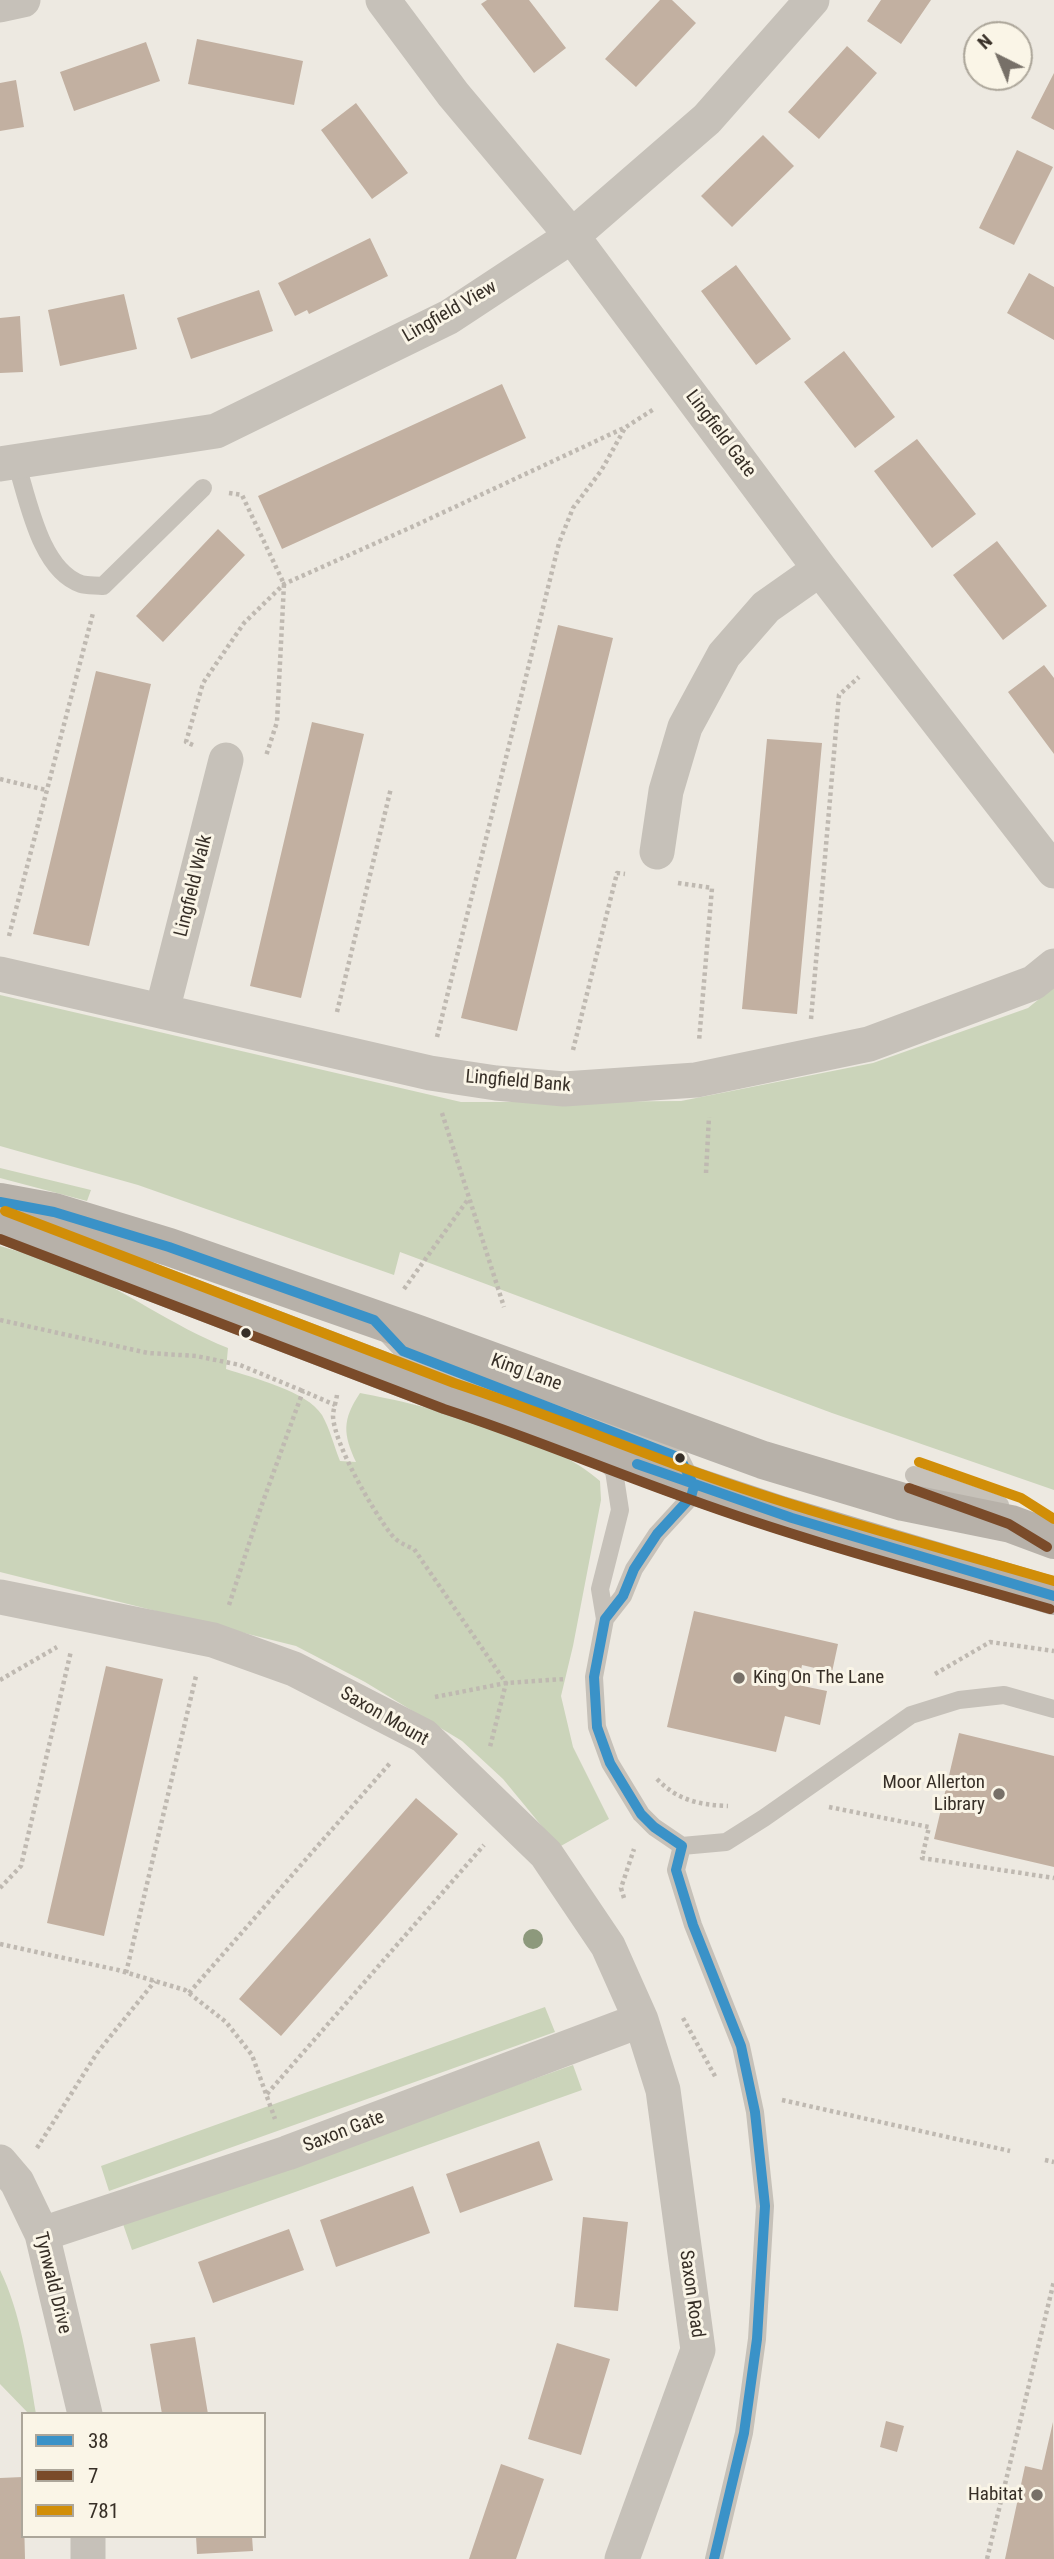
<!DOCTYPE html>
<html>
<head>
<meta charset="utf-8">
<style>
	body { margin:0 }
	#map { position:relative; width:1054px; height:2559px; overflow:hidden; background:#ede9e1; font-family:"Roboto Condensed",sans-serif }
	canvas { display:block }
	.legend { position:absolute; left:21px; top:2412px; width:245px; height:126px; box-sizing:border-box; background:#faf5e7; border:2px solid #aca69a; margin:0; padding:9px 12px; list-style:none; font-size:21px; color:#372f27 }
	.legend li { display:flex; align-items:center; gap:14px; height:35px }
	.legend b { width:35px; border:2px solid #aca69a }
	.north { position:absolute; left:963px; top:21px; width:70px; height:70px; box-sizing:border-box; background:#faf5e7; border:2px solid #aca69a; border-radius:50%; rotate:317deg; font-size:19px; font-weight:700; line-height:28px; text-align:center; color:#372f27 }
	.north::after { content:''; display:block; margin:auto; width:24px; height:32px; background:#777068; clip-path:polygon(50% 0,100% 100%,50% 72%,0 100%) }
</style>
</head>
<body>
<div id="map">
<canvas width="1054" height="2559"></canvas>
<ul class="legend">
<li><b style="height:9px;background:#3a92c8"></b>38</li>
<li><b style="height:9px;background:#7a4b2a"></b>7</li>
<li><b style="height:9px;background:#d18e08"></b>781</li>
</ul>
<div class="north">N</div>
</div>
<script>
const g = document.querySelector('canvas').getContext('2d');
g.lineJoin = 'round';
function paint(path, color) {
  g.fillStyle = color;
  g.fill(path, 'evenodd');
}
function strokePath(path, color, width, dash) {
  g.strokeStyle = color;
  g.lineWidth = width;
  g.lineCap = dash ? 'butt' : 'round';
  g.setLineDash(dash || []);
  g.stroke(path);
}
function drawText(font, color, halo, rows, align = 'center') {
  g.font = font + ' "Roboto Condensed",sans-serif';
  g.lineWidth = 6;
  g.setLineDash([]);
  g.textBaseline = 'middle';
  g.strokeStyle = halo;
  g.fillStyle = color;
  for (const [text, x, y, turn = 0] of rows) {
    g.save();
    g.translate(x, y);
    g.rotate((+turn || 0) * Math.PI / 180);
    g.textAlign = isNaN(turn) ? turn : align;
    if (halo) g.strokeText(text, 0, 0);
    g.fillText(text, 0, 0);
    g.restore();
  }
}
const green = new Path2D(`
	M1054,987V1490L832,1413L400,1252L394,1275L138,1185L0,1146V995L461,1102H562L681,1101L873,1063L1028,1008Z
	M0,1168L91,1190L87,1201L0,1178Z
	M0,1246C22,1253 46,1258 68,1266C124,1289 172,1326 228,1348L226,1369C253,1378 307,1391 322,1415C330,1429 334,1446 340,1461L356,1462C343,1434 342,1420 360,1393C426,1405 552,1437 600,1481L601,1500L573,1646L561,1696L573,1747L609,1819L559,1847L503,1779L462,1741L365,1682L296,1646L0,1572Z
	M545,2007L555,2032L109,2191L101,2166Z
	M573,2065L582,2090L132,2250L123,2224Z
	M0,2270C21,2313 28,2366 36,2414H29L0,2384Z`);
const building = new Path2D(`
	M487,0H529L566,48L534,73L481,4Z
	M660,0H672L696,23L636,87L605,59Z
	M881,0H931L901,44L867,21Z
	M197,39L303,61L294,105L188,84Z
	M146,42L160,81L74,111L60,72Z
	M847,46L877,73L819,139L788,112Z
	M1054,73V130L1031,118Z
	M16,80L24,127L0,131V83Z
	M356,103L408,173L372,199L321,130Z
	M763,135L794,166L732,227L701,196Z
	M1017,150L1053,167L1014,245L979,228Z
	M370,238L388,276L309,314L307,310L295,316L278,283Z
	M736,265L791,339L756,365L701,291Z
	M1029,273L1054,287V340L1007,313Z
	M259,290L273,331L191,359L177,318Z
	M124,294L137,349L60,366L48,310Z
	M20,316L23,372L0,373V318Z
	M844,351L895,417L855,448L804,382Z
	M502,384L526,438L282,549L258,496Z
	M917,439L976,514L932,548L874,471Z
	M218,529L245,555L163,642L136,616Z
	M997,541L1047,606L1003,640L953,575Z
	M558,625L613,638L517,1031L461,1018Z
	M1044,665L1054,678V754L1008,692Z
	M96,671L151,684L89,946L33,934Z
	M312,722L364,734L301,998L250,986Z
	M767,739L822,743L797,1014L742,1009Z
	M694,1611L838,1644L832,1672L802,1665L798,1685L827,1691L820,1725L785,1716L776,1752L667,1727Z
	M106,1666L163,1679L104,1936L47,1923Z
	M959,1733L1054,1756V1867L934,1839Z
	M416,1798L458,1834L281,2036L239,1999Z
	M539,2141L553,2180L460,2213L446,2174Z
	M413,2186L430,2233L336,2267L320,2220Z
	M583,2217L628,2222L618,2311L574,2307Z
	M289,2229L304,2270L213,2303L198,2262Z
	M195,2337L208,2414H162L150,2344Z
	M557,2343L610,2359L581,2455L528,2439Z
	M886,2421L904,2426L897,2452L880,2447Z
	M1053,2422L1054,2559H1005L1025,2466L1042,2470Z
	M501,2464L544,2479L516,2559H469Z
	M23,2477L25,2559H0V2478Z
	M196,2536H252L253,2551L197,2554Z`);
const path = new Path2D(`
	M229,493L242,495L284,584L277,722L266,756
	M193,745L186,742L203,683L244,623L284,584L414,526L626,427L654,409
	M0,779L46,790
	M678,883L712,888L699,1041
	M9,936L93,613
	M337,1012L391,788
	M811,1019L839,695L859,677
	M437,1037L559,543L573,508L601,471L625,428
	M573,1050L617,873L625,874
	M442,1113L504,1307
	M706,1173L709,1117
	M404,1289L469,1198
	M0,1320L148,1353L196,1356L240,1365L303,1391
	M337,1395C336,1402 333,1410 333,1416C334,1444 373,1511 391,1534C397,1542 405,1545 414,1549L506,1683L490,1747
	M229,1605L261,1507L303,1391L335,1405
	M935,1674L990,1642L1054,1651
	M0,1680L57,1647
	M435,1697L506,1683L565,1679
	M657,1779C677,1800 699,1805 728,1806
	M829,1807L929,1827L922,1858L1054,1878
	M0,1888L21,1866L71,1651
	M624,1898L621,1888L634,1849
	M0,1944L118,1970L185,1990L226,2022L252,2055L275,2119
	M126,1973L196,1676
	M189,1993L391,1762
	M683,2018L716,2078
	M267,2094L484,1845
	M782,2100L1010,2151
	M37,2148L97,2053L155,1981
	M1045,2160L1054,2162
	M987,2559L1054,2281`);
const lane = new Path2D(`
	M16,462C28,499 40,570 81,584C87,586 96,585 103,586L203,488
	M386,1333L403,1351L680,1458L694,1486L691,1497L657,1534L634,1569L623,1596L605,1619
	M602,1459L614,1471L620,1510L600,1589L605,1619L594,1677L597,1727L610,1763L641,1814L654,1827L682,1846L726,1842L764,1818L911,1715L959,1700L1004,1695L1054,1709
	M914,1475L1000,1505
	M682,1846L676,1870L693,1925L741,2046L755,2112L765,2206L757,2339L744,2433L714,2559`);
const street = new Path2D(`
	M383,0L453,94L572,236L820,569L1054,871
	M0,5L23,0
	M0,464L216,431L449,317L572,236L707,119L812,0
	M657,852L666,791L685,727L724,655L766,607L820,569
	M0,974L430,1073L496,1083L564,1089L696,1080L869,1044L1033,983L1054,966
	M162,1011L226,760
	M0,1597L213,1640L294,1669L424,1736L546,1854L608,1946L641,2020L663,2090L698,2350L622,2559
	M0,2162L17,2182L42,2234L85,2414
	M42,2234L287,2153L641,2020
	M88,2536V2559`);
const secondary = new Path2D(`
	M0,1202L54,1212L169,1247L418,1334L763,1460L903,1502L1011,1524L1054,1540
	M0,1224L449,1396L513,1417L694,1486L781,1515L1054,1596`);
const bus1 = new Path2D(`
	M0,1202L54,1212L169,1247L374,1320L403,1351L680,1458L694,1486L691,1497L657,1534L634,1569L623,1596L605,1619L594,1677L597,1727L610,1763L641,1814L654,1827L682,1846L676,1870L693,1925L741,2046L755,2112L765,2206L757,2339L744,2433L714,2559
	M637,1464L792,1518L1054,1596`);
const bus2 = new Path2D(`
	M0,1239L444,1409C527,1436 607,1470 689,1499C807,1542 930,1574 1050,1609
	M909,1488L1009,1524L1047,1547`);
const bus3 = new Path2D(`
	M5,1211L454,1383C536,1410 616,1443 698,1473C815,1515 935,1546 1054,1581
	M919,1462L1021,1498L1054,1519`);
const trees = [
	[533,1939]
];
const markers = [
	[246,1333,6,"#372f27"],
	[680,1458,6,"#372f27"],
	[739,1678,7,"#777068"],
	[999,1794,7,"#777068"],
	[1037,2495,7,"#777068"]
];
const streetNames = [
	["Lingfield View",450,312,-30],
	["Lingfield Gate",720,434,53],
	["Lingfield Walk",194,886,-76],
	["Lingfield Bank",518,1082,5],
	["King Lane",526,1373,20],
	["Saxon Mount",384,1717,30],
	["Saxon Gate",344,2132,-21],
	["Tynwald Drive",52,2283,76],
	["Saxon Road",691,2294,82]
];
const poiNames = [
	["King On The Lane",753,1678,"left"],
	["Moor Allerton",985,1783],
	["Library",985,1805],
	["Habitat",1023,2495]
];
paint(green, '#cbd4ba');
paint(building, '#c2b0a1');
strokePath(path, '#bfb9b1', 4.5, [3.5, 3.5]);
strokePath(lane, '#c6c1b9', 18);
strokePath(street, '#c6c1b9', 35);
strokePath(secondary, '#b7b1a9', 38);
strokePath(bus1, '#3a92c8', 10);
strokePath(bus2, '#7a4b2a', 10);
strokePath(bus3, '#d18e08', 10);
g.fillStyle = '#8d997c';
for (const [x, y] of trees) {
  g.beginPath();
  g.arc(x, y, 10, 0, 2 * Math.PI);
  g.fill();
}
for (const [x, y, r, color] of markers) {
  const dot = new Path2D();
  dot.arc(x, y, r, 0, 2 * Math.PI);
  g.fillStyle = color;
  g.fill(dot);
  strokePath(dot, '#faf5e7', 2.5);
}
drawText('19px', '#372f27', '#faf5e7', streetNames);
drawText('19px', '#372f27', '#faf5e7', poiNames, 'right');
</script>
</body>
</html>
